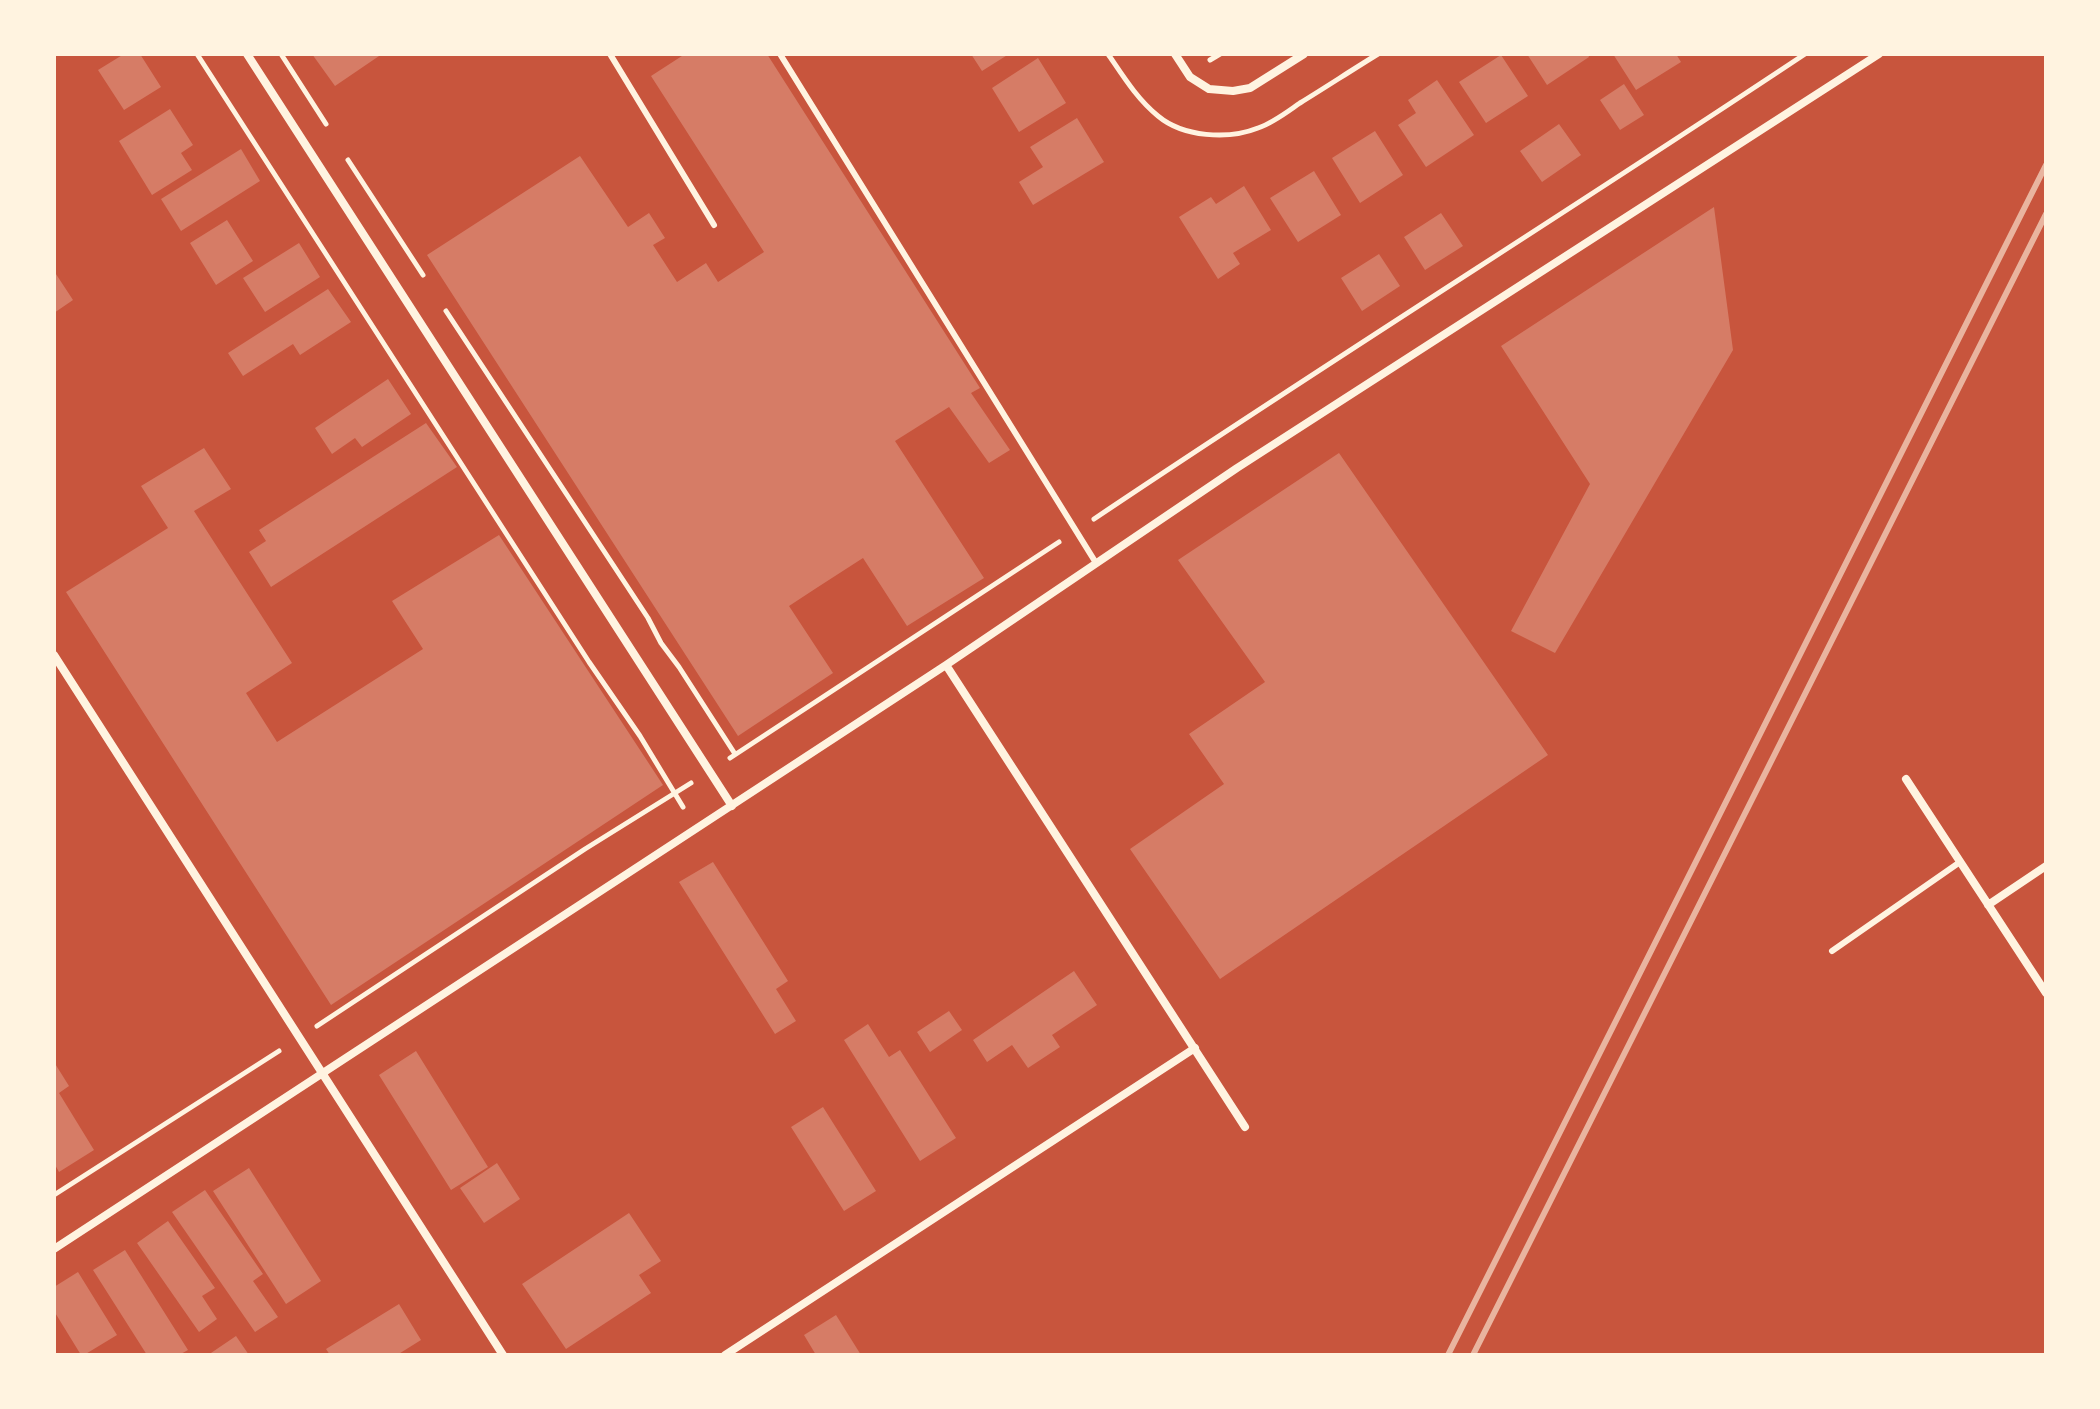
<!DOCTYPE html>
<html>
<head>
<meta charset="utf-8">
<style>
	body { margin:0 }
	#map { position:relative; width:2100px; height:1409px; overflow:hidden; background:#c8553d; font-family:"IBM Plex Sans",sans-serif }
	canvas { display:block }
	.frame { position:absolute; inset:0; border:56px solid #fff3e0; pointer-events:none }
</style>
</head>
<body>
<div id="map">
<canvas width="2100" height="1409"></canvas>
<div class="frame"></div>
</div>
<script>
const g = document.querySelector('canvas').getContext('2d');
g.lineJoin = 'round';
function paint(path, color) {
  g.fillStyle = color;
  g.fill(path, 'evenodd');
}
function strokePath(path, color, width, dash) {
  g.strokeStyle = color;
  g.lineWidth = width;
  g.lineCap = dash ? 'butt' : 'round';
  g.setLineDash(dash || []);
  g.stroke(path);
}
const building = new Path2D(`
	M124,54H140L161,87L124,110L98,70Z
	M312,54H382L335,86Z
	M685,54H767L980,388L971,393L1010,450L989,463L949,407L895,441L984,578L907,626L863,558L818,587L789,606L833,673L738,736L427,255L580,156L628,227L649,213L665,238L653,245L677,282L706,263L718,282L764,252L651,76Z
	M971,54H1009L982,71Z
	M1527,54H1588L1589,57L1547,85Z
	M1613,54H1676L1681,62L1636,90Z
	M1501,55L1528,96L1486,123L1459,82Z
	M1038,58L1066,103L1019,132L992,88Z
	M1437,80L1474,135L1426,167L1398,125L1416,113L1408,100Z
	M1624,84L1644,115L1620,130L1600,100Z
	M170,109L193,145L181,153L192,170L152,195L119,141Z
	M1077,118L1104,162L1033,205L1019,182L1043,167L1030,147Z
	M1559,124L1581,155L1542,182L1520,151Z
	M1375,131L1403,175L1360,203L1332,158Z
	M241,149L260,181L181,231L161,199Z
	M1314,171L1341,215L1298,242L1270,198Z
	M1244,186L1271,230L1233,253L1240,264L1218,279L1179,217L1211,197L1216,204Z
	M1714,207L1733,350L1555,653L1511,631L1590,484L1501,346Z
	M1441,213L1463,246L1425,270L1404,237Z
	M227,220L253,261L216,285L190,243Z
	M299,243L320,277L265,312L243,278Z
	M1379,254L1400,286L1362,311L1341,278Z
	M54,271L73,300L54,313Z
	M328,289L351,322L300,355L293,344L243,376L228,353Z
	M388,379L411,414L362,447L355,438L332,454L315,428Z
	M426,423L457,467L271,587L249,552L266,541L259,530Z
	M204,448L231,489L194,511L292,663L246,693L277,742L423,649L392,601L499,535L663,785L331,1005L66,592L168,528L141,486Z
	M1339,453L1548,755L1220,979L1130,849L1224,784L1189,734L1265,682L1178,560Z
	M713,862L788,981L776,989L796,1021L775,1034L679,882Z
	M1074,971L1097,1005L1052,1035L1060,1047L1028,1068L1012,1045L987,1062L973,1040Z
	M949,1011L962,1030L930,1052L917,1032Z
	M868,1024L889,1057L900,1050L956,1138L920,1161L844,1040Z
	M416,1051L488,1167L451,1190L379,1075Z
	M54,1062L69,1086L59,1093L94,1150L59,1172L54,1163Z
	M823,1107L876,1191L844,1211L791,1127Z
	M497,1163L520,1199L484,1223L460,1188Z
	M249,1168L321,1281L286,1304L213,1191Z
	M205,1190L263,1274L253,1281L278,1317L255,1332L172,1212Z
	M629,1213L661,1261L639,1275L651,1293L566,1349L522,1284Z
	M168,1221L215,1288L202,1296L217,1319L199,1332L137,1243Z
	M125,1250L188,1350L179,1355H147L93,1270Z
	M78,1272L117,1335L84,1355H81L54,1311V1287Z
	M399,1304L421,1340L397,1355H330L326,1349Z
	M836,1315L861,1355H816L804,1335Z
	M236,1336L249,1355H208Z`);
const path = new Path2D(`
	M197,54L589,662L640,736L683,807
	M281,54L326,124
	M1108,54C1123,76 1137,99 1158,116C1183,137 1228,140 1258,128C1273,123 1287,112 1300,103C1326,87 1352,70 1378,54
	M1210,60L1220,54
	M348,160L423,275
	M446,311L648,618L661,643L679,667L735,754
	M1094,519C1329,361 1569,211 1805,54
	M730,758L1059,542
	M317,1026L585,849L691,783
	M54,1195L279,1051`);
const service = new Path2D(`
	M610,54L714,225
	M780,54L1096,563
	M1832,951L1960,862`);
const minor = new Path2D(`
	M247,54L732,806
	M1175,54L1190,77L1209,89L1233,91L1250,88L1304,54
	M54,655L503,1355
	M946,665L1245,1127
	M1906,779L2046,993
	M1988,905L2046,866
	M54,1249L946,665L1237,468L1879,54
	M725,1355L1195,1048`);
const rail = new Path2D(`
	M1448,1355L2046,165
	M1473,1355L2046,214`);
paint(building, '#d67c66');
strokePath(path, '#fff3e0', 5);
strokePath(service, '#fff3e0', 6);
strokePath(minor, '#fff3e0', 8);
strokePath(rail, '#e9b49f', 6);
</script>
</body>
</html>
